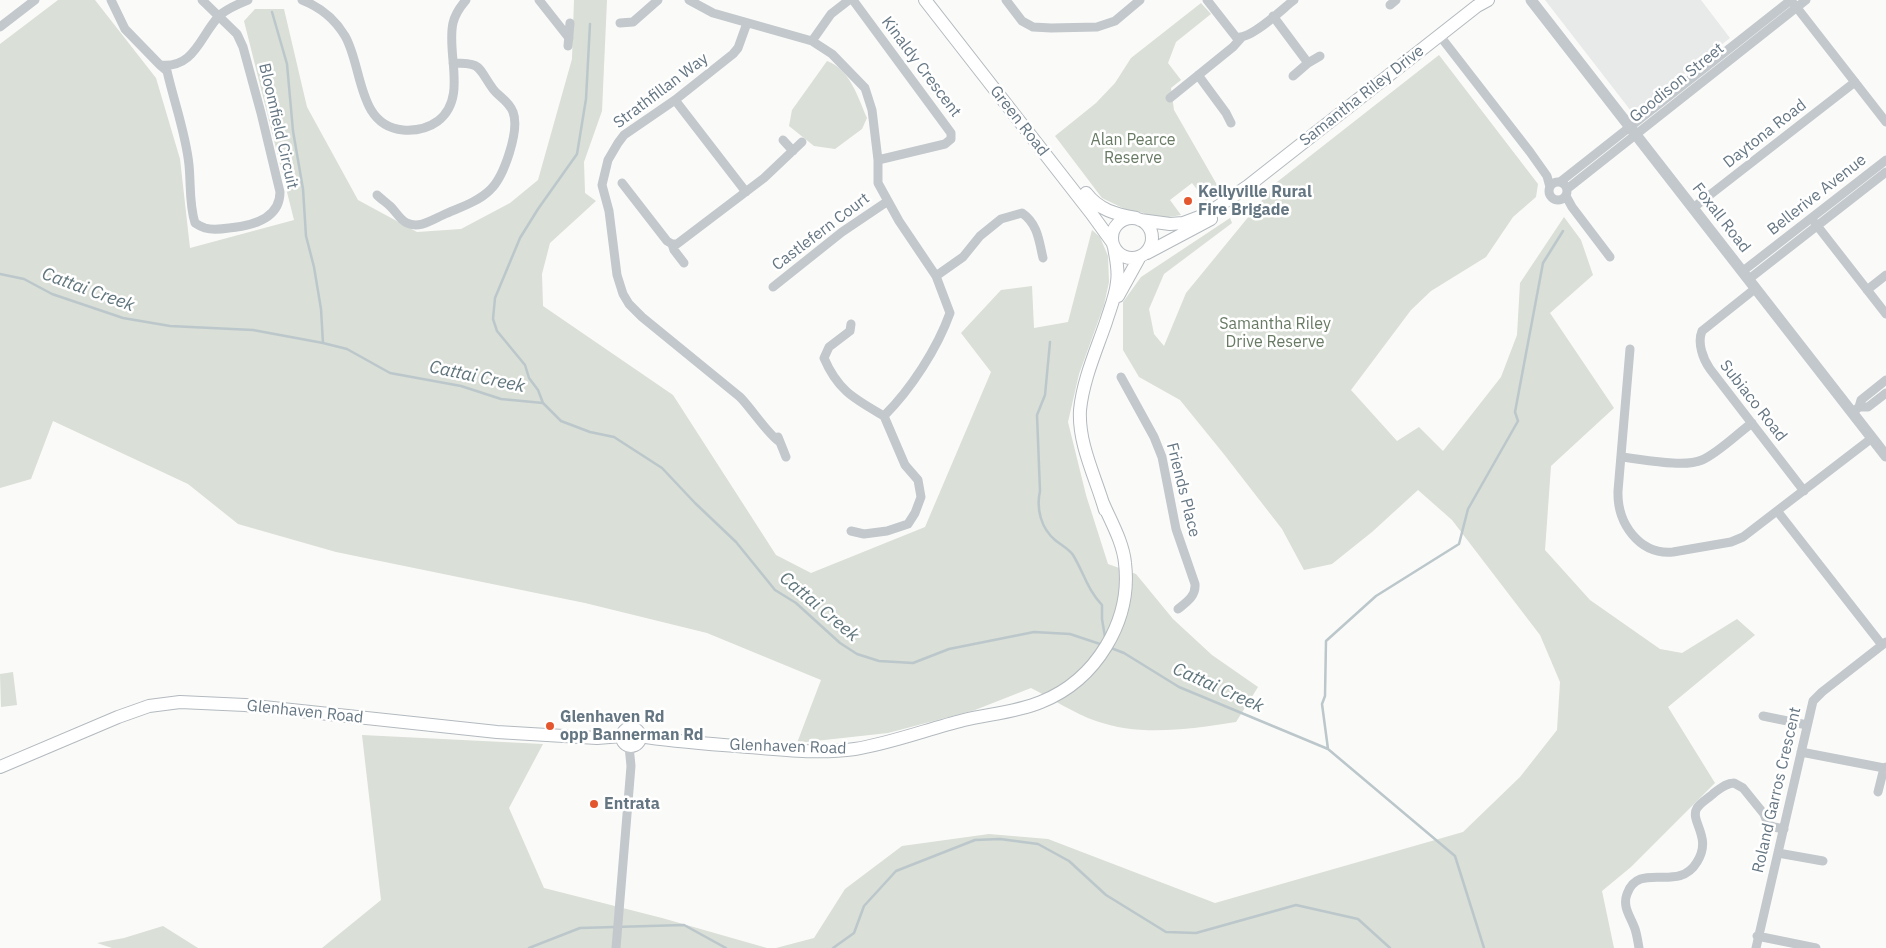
<!DOCTYPE html>
<html>
<head>
<meta charset="utf-8">
<style>
	body { margin:0 }
	canvas { display:block; background:#fafaf8 }
</style>
</head>
<body>
<canvas width="1886" height="948"></canvas>
<script>
const g = document.querySelector('canvas').getContext('2d');
g.lineJoin = 'round';
function paint(path, color) {
  g.fillStyle = color;
  g.fill(path, 'evenodd');
}
function strokePath(path, color, width, dash) {
  g.strokeStyle = color;
  g.lineWidth = width;
  g.lineCap = dash ? 'butt' : 'round';
  g.setLineDash(dash || []);
  g.stroke(path);
}
function drawText(font, color, halo, rows, align = 'center') {
  g.font = font + ' "IBM Plex Sans",sans-serif';
  g.lineWidth = 5;
  g.setLineDash([]);
  g.textBaseline = 'middle';
  g.strokeStyle = halo;
  g.fillStyle = color;
  for (const [text, x, y, turn = 0] of rows) {
    g.save();
    g.translate(x, y);
    g.rotate((+turn || 0) * Math.PI / 180);
    g.textAlign = isNaN(turn) ? turn : align;
    if (halo) g.strokeText(text, 0, 0);
    g.fillText(text, 0, 0);
    g.restore();
  }
}
const built = new Path2D(`
	M1545,0H1701L1730,38L1637,111H1631Z`);
const green = new Path2D(`
	M58,0H95L156,78L180,159L190,248L294,220L244,21L255,9H284L307,107L358,200L417,232L461,229L510,203L538,180L572,59L574,0H607L602,111L584,162L585,193L596,201L550,243L542,274L543,306L673,395L776,555L811,573L925,527L991,372L961,333L1001,290L1032,286L1034,328L1068,322L1092,230L1100,237L1108,256L1109,282L1104,305L1079,374L1068,422L1086,495L1108,564L1136,574L1173,619L1212,655L1258,687L1236,722C1190,729 1141,737 1096,721C1075,714 1051,698 1031,688L975,710L888,733L797,743L821,680L707,633L585,603L336,552L238,524L188,484L53,421L31,479L0,488V44Z
	M1201,3L1211,14L1176,42L1168,63L1181,80L1171,88L1174,110L1220,190L1206,201L1192,183L1170,200L1181,215L1156,219L1141,212L1129,211L1102,198L1055,136L1096,103L1115,83L1131,58Z
	M1439,55L1538,184L1536,197L1513,217L1486,257L1431,291L1411,310L1351,390L1397,441L1419,427L1443,451L1501,377L1517,335L1520,283L1564,217L1581,240L1593,275L1550,313L1614,408L1551,466L1545,550L1590,600L1660,649L1682,653L1737,619L1755,635L1668,707L1715,783L1631,867L1602,891L1614,948H776L814,938L845,889L902,846L989,834L1048,839L1215,903L1463,832L1520,777L1557,730L1560,682L1540,635L1452,520L1418,490L1372,532L1332,564L1304,570L1282,529L1223,453L1180,400L1139,377L1123,350V302L1141,277L1230,218L1232,223L1164,274L1149,309L1154,334L1164,346L1186,293L1277,182Z
	M827,61C850,69 858,98 867,118L862,129L835,149L814,146L789,126L792,110Z
	M13,672L17,705L1,707L0,674Z
	M362,735L543,744L509,808L544,888L662,918L767,948H322L381,900Z
	M163,926L198,948H112L97,943L124,938Z`);
const stream = new Path2D(`
	M272,12L287,64L293,131L303,189L306,236L314,267L321,309L323,343
	M0,274L24,279L52,294L123,318L170,326L253,330L323,343L347,349L390,373L461,386L501,399L543,403L561,421L590,432L614,437L662,468L695,503L736,542L775,590L796,603L840,643L857,654L879,661L913,663L949,649L1034,632L1070,634L1103,645
	M1050,342L1045,395L1037,415L1040,491C1036,509 1041,528 1055,540C1061,545 1069,549 1073,555C1084,573 1087,589 1102,605V619L1105,637
	M543,403L538,390L529,378L525,365L497,331L493,319L495,298L520,238L538,209L577,154L586,99L590,24
	M1111,648L1124,653L1179,687L1328,749L1455,856L1484,948
	M1328,749L1322,704L1325,696L1326,641L1376,596L1459,544L1468,509L1518,421L1515,412L1543,263L1563,231
	M529,948L580,928L684,925L726,948
	M833,948L854,933L864,906L896,871L975,840L1000,839L1038,844L1069,861L1106,895L1166,932L1196,933L1296,905L1358,919L1390,948`);
const minor = new Path2D(`
	M111,0L125,29L160,65C195,69 200,35 220,15C228,8 238,4 248,0
	M302,0C320,7 335,19 345,36C363,67 357,126 403,130C416,131 427,129 438,121C468,98 446,53 453,23C455,14 460,7 466,0
	M539,0L569,38
	M689,0L713,13L812,41L832,54L865,88L872,110L878,160V183L899,221L936,276L950,313C937,349 911,389 884,416
	M853,0L951,133V139L945,144L878,160
	M1006,0L1022,21L1033,27L1051,28L1097,27L1115,21L1140,0
	M1207,0L1236,37C1250,41 1282,9 1294,0
	M1794,4L1886,122
	M1390,5L1396,0
	M1273,16L1308,63
	M620,23L633,22L658,0
	M747,23L738,48L733,54L675,100L624,135L618,143L608,160L602,185L609,211L617,275L623,294L629,304L642,317L740,397C751,408 770,437 780,442
	M0,27L35,0
	M1440,36L1530,152L1547,176L1550,187
	M812,41L831,14L849,0
	M568,46L570,23
	M160,65L167,71C174,102 186,134 189,165C191,185 189,204 195,223C198,225 202,227 205,228C212,230 222,229 229,228C251,226 280,219 280,192L261,113L243,47L237,34L202,0
	M1198,75L1226,113L1231,123
	M1293,76L1308,63L1320,56
	M1170,98L1233,47L1241,38
	M675,100L746,192
	M783,140L793,151
	M1560,182L1791,0
	M1549 191a9 9 0 1 1 18 0a9 9 0 1 1-18 0Z
	M622,183L667,241L672,244H677L764,178L802,142
	M1567,189L1806,0
	M377,195C381,199 387,203 391,207C396,212 401,221 407,223C419,229 432,220 443,215C458,208 478,202 490,190C504,177 520,130 513,112C509,101 499,97 493,89C477,67 483,63 453,63
	M1566,196L1572,207L1610,257
	M1693,208L1855,82
	M1815,223L1886,314
	M672,244L674,250L684,263
	M1743,271L1886,160
	M936,276L963,257L980,236L1001,219L1022,213C1038,224 1039,241 1043,258
	M1749,279L1886,172
	M773,287L842,232L888,201
	M1756,288L1702,331C1697,343 1703,359 1710,369L1804,491
	M1867,290L1886,275
	M851,324L850,331L829,347L824,358C838,391 855,399 884,416
	M1630,349L1618,491C1617,523 1639,555 1673,552L1731,542L1743,537L1872,438
	M1121,377L1154,437L1162,457L1176,529L1195,584C1196,596 1187,602 1178,609
	M1859,407L1861,400L1886,380
	M1852,413L1859,407H1868L1886,393
	M778,437L786,457
	M1621,457C1642,459 1683,468 1702,460C1718,453 1737,434 1752,423
	M1778,512L1882,645
	M851,531L864,534L887,531L908,524L915,513L921,497L918,480L905,465L884,416
	M1763,716L1807,725
	M1801,752L1884,768
	M1878,792L1884,768L1886,767
	M1778,853L1823,861
	M1757,936L1816,948
	M616,948L631,766L629,746
	M1639,948C1638,942 1637,935 1635,929C1631,917 1622,907 1627,894C1639,860 1678,894 1697,862C1713,837 1689,821 1697,808C1701,802 1709,798 1714,793C1721,788 1726,783 1734,783L1743,788L1764,814L1768,824L1774,827L1784,829
	M1756,948L1813,701L1822,692L1886,642`);
const tertiary = new Path2D(`
	M1531,0L1886,456`);
const secondary = new Path2D(`
	M925,0L1091,213L1112,242
	M1086,193C1099,210 1115,214 1136,218
	M1112 238a20 20 0 1 1 40 0a20 20 0 1 1-40 0Z
	M1140,220L1170,224L1183,223L1207,214L1248,186L1477,6L1488,0
	M1147,253L1211,219
	M1118,296L1139,258
	M1105,510C1096,478 1078,444 1080,410C1083,380 1096,351 1106,322C1110,309 1116,295 1117,282C1119,270 1116,259 1114,247
	M622 737a9 9 0 1 1 18 0a9 9 0 1 1-18 0Z
	M640,736C676,742 713,744 749,747C784,750 820,754 855,749C892,743 928,729 964,720C990,714 1017,712 1041,702C1096,680 1132,621 1125,563C1123,542 1111,522 1103,503
	M0,767L118,717L149,706L180,702L245,705L497,732L597,738L622,736`);
const markers = [
	[1188,201,5,"#e4572e"],
	[550,726,5,"#e4572e"],
	[594,804,5,"#e4572e"]
];
const streetNames = [
	["Kinaldy Crescent",921,67,53],
	["Goodison Street",1677,83,-39],
	["Strathfillan Way",661,91,-37],
	["Samantha Riley Drive",1362,96,-38],
	["Green Road",1019,121,52],
	["Bloomfield Circuit",278,126,77],
	["Daytona Road",1765,134,-38],
	["Bellerive Avenue",1817,195,-38],
	["Foxall Road",1721,218,52],
	["Castlefern Court",821,232,-37],
	["Subiaco Road",1753,401,52],
	["Friends Place",1183,490,76],
	["Glenhaven Road",305,712,6],
	["Glenhaven Road",788,747,2],
	["Roland Garros Crescent",1777,790,-77]
];
const parkNames = [
	["Alan Pearce",1133,140],
	["Reserve",1133,158],
	["Samantha Riley",1275,324],
	["Drive Reserve",1275,342]
];
const poiNames = [
	["Kellyville Rural",1198,192],
	["Fire Brigade",1198,210],
	["Glenhaven Rd",560,717],
	["opp Bannerman Rd",560,735],
	["Entrata",604,804]
];
const waterNames = [
	["Cattai Creek",88,290,20],
	["Cattai Creek",477,377,12],
	["Cattai Creek",819,607,40],
	["Cattai Creek",1218,688,24]
];
paint(built, '#e8e9e9');
paint(green, '#dadfd7');
strokePath(stream, '#bbc7cb', 2.5);
strokePath(secondary, '#b3babf', 14);
strokePath(minor, '#c3c8cc', 9);
strokePath(tertiary, '#c3c8cc', 11);
strokePath(secondary, '#fff', 12);
for (const [x, y, r, color] of markers) {
  const dot = new Path2D();
  dot.arc(x, y, r, 0, 2 * Math.PI);
  g.fillStyle = color;
  g.fill(dot);
  strokePath(dot, '#fff', 2);
}
drawText('16px', '#657683', '#fff', streetNames);
drawText('16px', '#687a64', '#fff', parkNames);
drawText('bold 16px', '#657683', '#fff', poiNames, 'left');
drawText('italic 18px', '#60757c', '#fff', waterNames);
</script>
</body>
</html>
